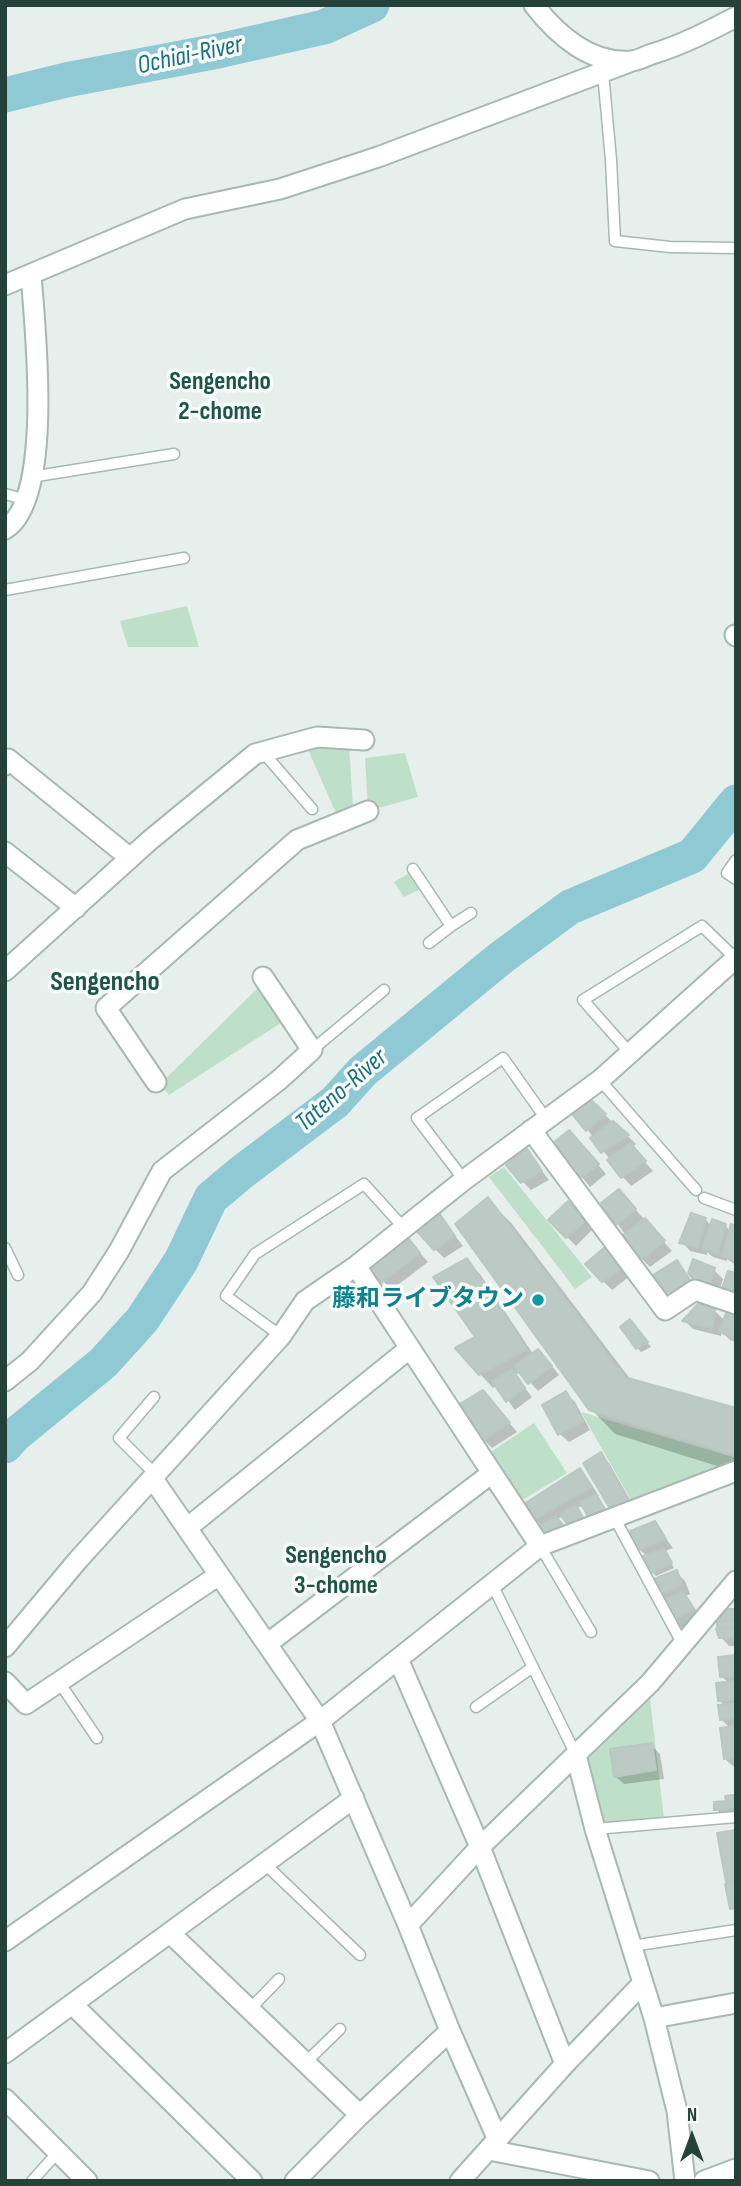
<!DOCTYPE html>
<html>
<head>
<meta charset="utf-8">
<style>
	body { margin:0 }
	#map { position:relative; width:741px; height:2186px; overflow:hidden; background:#e6efeb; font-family:"Sofia Sans Condensed",sans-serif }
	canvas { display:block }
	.frame { position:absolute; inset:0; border:7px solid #24423a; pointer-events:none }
	.north { position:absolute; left:657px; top:2102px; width:70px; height:70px; -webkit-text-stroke:5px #f7fbf9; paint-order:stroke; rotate:0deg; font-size:19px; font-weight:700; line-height:28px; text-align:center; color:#24423a }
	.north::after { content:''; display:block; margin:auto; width:24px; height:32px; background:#24423a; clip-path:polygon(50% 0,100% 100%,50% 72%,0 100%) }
</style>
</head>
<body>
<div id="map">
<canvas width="741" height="2186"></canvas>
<div class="frame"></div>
<div class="north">N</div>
</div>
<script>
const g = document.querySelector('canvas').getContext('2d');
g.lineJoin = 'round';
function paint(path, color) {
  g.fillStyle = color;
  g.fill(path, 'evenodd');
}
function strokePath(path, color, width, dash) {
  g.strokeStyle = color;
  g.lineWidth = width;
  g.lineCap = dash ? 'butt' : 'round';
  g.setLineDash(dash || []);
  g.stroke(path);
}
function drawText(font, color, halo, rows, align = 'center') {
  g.font = font + ' "Sofia Sans Condensed","Noto Sans JP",sans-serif';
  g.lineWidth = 7;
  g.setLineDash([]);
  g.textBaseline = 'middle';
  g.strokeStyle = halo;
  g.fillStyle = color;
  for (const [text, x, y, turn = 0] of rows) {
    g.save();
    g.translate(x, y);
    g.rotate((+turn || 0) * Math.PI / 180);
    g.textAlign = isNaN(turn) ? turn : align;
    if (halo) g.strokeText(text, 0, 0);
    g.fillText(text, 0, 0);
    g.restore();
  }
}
const green = new Path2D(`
	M187,606L199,647H128L120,621Z
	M349,744L353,807L336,813L306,745Z
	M405,753L418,797L368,811L365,758Z
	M413,871L423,888L404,897L394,882Z
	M263,983L287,1019L169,1095L160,1084Z
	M504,1167L592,1277L575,1289L489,1177Z
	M581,1412L736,1458V1471L636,1509Z
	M534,1423L567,1473L516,1504L485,1456Z
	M649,1690L664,1819L598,1824L584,1758Z`);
const shadow = new Path2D(`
	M587,1098L636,1144L632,1147L653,1171L631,1186L623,1177L587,1129Z
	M578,1141L606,1174L590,1187L555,1144Z
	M526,1150L549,1180L531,1190L522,1181Z
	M488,1200L512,1224L631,1380L736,1410V1472L615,1434L591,1409Z
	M627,1200L672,1251L650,1267L642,1259L604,1204Z
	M577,1212L592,1230L576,1246L550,1220Z
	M437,1213L463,1246L444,1258L435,1249Z
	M692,1215L706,1220L711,1226H725L731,1231L736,1228V1265L727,1259V1261L713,1257L707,1252V1255L690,1251L682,1242Z
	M406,1237L428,1262L391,1290L370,1266Z
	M605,1249L630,1276L612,1290L587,1265Z
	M466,1260L480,1274L533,1354L547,1360L559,1375L538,1391L521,1372L515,1375L532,1397L515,1410L497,1385L493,1388L480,1374L478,1338Z
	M694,1262L714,1270L723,1279L718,1295L705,1288Z
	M714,1310L725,1321L736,1318V1342L730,1340L721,1331V1336L693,1329L685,1321Z
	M634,1325L651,1347L641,1352L622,1328Z
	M566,1394L575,1402L590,1430L569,1442L560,1434Z
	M491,1401L517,1432L492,1448L484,1440Z
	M600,1454L609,1463L638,1514L614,1510Z
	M580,1471L588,1479L599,1496L597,1497L613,1520L584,1505L577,1508L593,1530L564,1516L542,1526L535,1519Z
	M654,1523L673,1548L665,1551L674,1568L656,1576L652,1572L647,1556L639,1549Z
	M676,1572L685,1581L690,1594L685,1596L702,1618L682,1628L674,1620L666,1602L659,1595Z
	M736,1611V1646H729L718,1634L719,1623H726L722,1619Z
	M736,1657V1767H734L725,1759L731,1729L722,1720L725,1706L719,1700L729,1683L721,1676Z
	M651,1745L660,1754L664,1779L624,1784L615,1776Z
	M736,1800V1816L725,1818L716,1809Z`);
const river = new Path2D(`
	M5,95L66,80L218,51L324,27L372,5
	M5,1446L15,1435L103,1363L142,1320L181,1261L211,1198L242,1172L335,1102L363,1071L502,957L570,907L692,856L736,802`);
const building = new Path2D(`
	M587,1096L606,1114L586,1131L569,1110Z
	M613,1121L629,1135L601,1153L590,1138Z
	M569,1130L599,1164L580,1179L552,1144Z
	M630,1143L646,1161L621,1178L607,1160Z
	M526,1147L542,1171L521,1183L506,1165Z
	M619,1189L636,1209L616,1225L601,1203Z
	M488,1197L624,1377L736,1408V1450L733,1455L589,1410L455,1224Z
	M568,1201L585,1221L566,1238L548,1220Z
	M437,1210L455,1236L434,1250L415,1229Z
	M691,1213L706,1218L698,1247L679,1243Z
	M645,1218L665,1241L641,1260L622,1236Z
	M712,1219L726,1224L718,1253L702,1249Z
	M731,1224L736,1226V1259L722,1256Z
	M406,1235L420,1253L381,1283L368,1265Z
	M605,1247L623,1267L602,1282L585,1264Z
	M467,1258L527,1349L479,1375L455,1348L475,1337L433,1277Z
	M693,1259L715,1268L709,1287L694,1280L688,1273Z
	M677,1260L691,1282L670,1298L653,1275Z
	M728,1271L736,1273V1293L722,1288Z
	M700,1302L715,1309L712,1328L682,1321Z
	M726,1313L736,1316V1338L719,1332Z
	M630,1319L648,1342L636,1349L620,1327Z
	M538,1349L552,1366L528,1384L514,1366Z
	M512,1369L525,1388L506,1402L492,1381Z
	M483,1390L510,1423L482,1441L458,1405Z
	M566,1391L583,1421L558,1435L542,1405Z
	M601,1452L631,1505L612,1512L583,1463Z
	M580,1468L592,1487L534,1520L524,1504Z
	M596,1494L606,1511L589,1518L580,1502Z
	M576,1505L585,1521L570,1528L560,1514Z
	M556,1516L567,1530L543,1538L537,1527Z
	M655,1521L666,1539L638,1550L628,1532Z
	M664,1548L672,1563L651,1573L643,1556Z
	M677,1570L682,1585L658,1596L651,1580Z
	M683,1591L694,1609L672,1621L662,1602Z
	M720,1609H736V1619L720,1620Z
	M717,1621H736V1628H717Z
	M716,1629H736V1637L719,1638Z
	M736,1655V1672H733V1676L720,1677L718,1657Z
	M736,1681V1699L718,1701L716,1683Z
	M736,1703V1718L720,1720L718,1705Z
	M736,1726V1758L724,1759L720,1728Z
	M652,1743L656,1770L614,1777L610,1749Z
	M733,1795L734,1798H736V1807L714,1810V1802L726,1801L725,1796Z
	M736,1830V1880L726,1882L717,1833Z
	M736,1882V1908L730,1909L725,1884Z`);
const service = new Path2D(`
	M603,73L611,160L615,241L670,247L736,248
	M31,477L174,454
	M5,494L27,500
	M5,590L184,558
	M263,752L312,809
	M736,860L727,873L736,879
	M413,869L451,926L471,913
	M429,943L451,926
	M312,1050L384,990
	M630,1053L583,1000L702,926L735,958
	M600,1080L696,1190
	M464,1180L417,1118L503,1058L546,1119
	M704,1198L736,1210
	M5,1248L18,1275
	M281,1336L226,1296L255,1254L364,1184L404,1228
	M154,1397L119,1438L156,1475
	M614,1517L682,1643
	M540,1546L591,1632
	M492,1584L576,1755
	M59,1682L97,1738
	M476,1707L533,1667
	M595,1829L736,1817
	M265,1864L360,1955
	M632,1946L736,1930
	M250,2009L279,1979
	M305,2063L340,2029
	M32,2181L58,2152`);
const minor = new Path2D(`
	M534,5C557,35 591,65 632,61C639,60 646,56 652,54C682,45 709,31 736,17
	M5,285L185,209L280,189L378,157L632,61
	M5,529C54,500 35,327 31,275
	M735,635L736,636
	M5,765L8,759L130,858
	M5,852L76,908
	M5,971L149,841L255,754L317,737L364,740
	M156,1082L106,1008L297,840L368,811
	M531,1130L665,1310L695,1290L736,1304
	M356,1266L540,1546
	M5,1381L30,1361L92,1293L119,1251L162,1171L279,1080L312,1050L263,977
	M153,1479L320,1721L408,1925L450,2031L498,2140
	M187,1528L410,1348
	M267,1644L492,1473
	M5,1647L78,1560L281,1336L305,1301L356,1266L464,1180L600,1080L736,958
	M398,1659L480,1847L565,2064
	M5,1682L26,1704L219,1575
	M576,1755L595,1829L654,2018L677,2111L685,2181
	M408,1925L480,1847L650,1683L736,1581
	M170,1933L360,2115
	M5,1941L320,1721L540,1546L736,1471
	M72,2004L252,2181
	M654,2018L736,2003
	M5,2053L354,1798
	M5,2099L87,2181
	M489,2150L649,2181
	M295,2181L360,2115L450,2031
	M460,2181L565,2064L643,1983
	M704,2181L736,2169`);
const markers = [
	[538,1300,7,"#0f9aa8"]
];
const cultureNames = [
	["藤和ライブタウン",524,1300]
];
const waterNames = [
	["Ochiai-River",190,56,-12],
	["Tateno-River",342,1091,-41]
];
const neighbourhoodNames = [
	["Sengencho",220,382],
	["2-chome",220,412],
	["Sengencho",336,1556],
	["3-chome",336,1586]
];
const quarterNames = [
	["Sengencho",105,983]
];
paint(green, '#bfe0c8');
paint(shadow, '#0003');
strokePath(river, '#8ec9d4', 35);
paint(building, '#bbcac4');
strokePath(building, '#b8c9c2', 2);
strokePath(service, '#a8b8b2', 13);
strokePath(minor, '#a8b8b2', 23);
strokePath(service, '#fff', 10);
strokePath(minor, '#fff', 19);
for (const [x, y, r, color] of markers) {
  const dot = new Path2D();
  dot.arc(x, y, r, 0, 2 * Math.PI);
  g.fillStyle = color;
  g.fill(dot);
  strokePath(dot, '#f7fbf9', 2.5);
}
drawText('bold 24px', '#0d838f', '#f7fbf9', cultureNames, 'right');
drawText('italic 26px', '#1c6f80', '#f7fbf9', waterNames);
drawText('bold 26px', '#1f5548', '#f7fbf9', neighbourhoodNames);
drawText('bold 28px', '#1f5548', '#f7fbf9', quarterNames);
</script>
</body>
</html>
